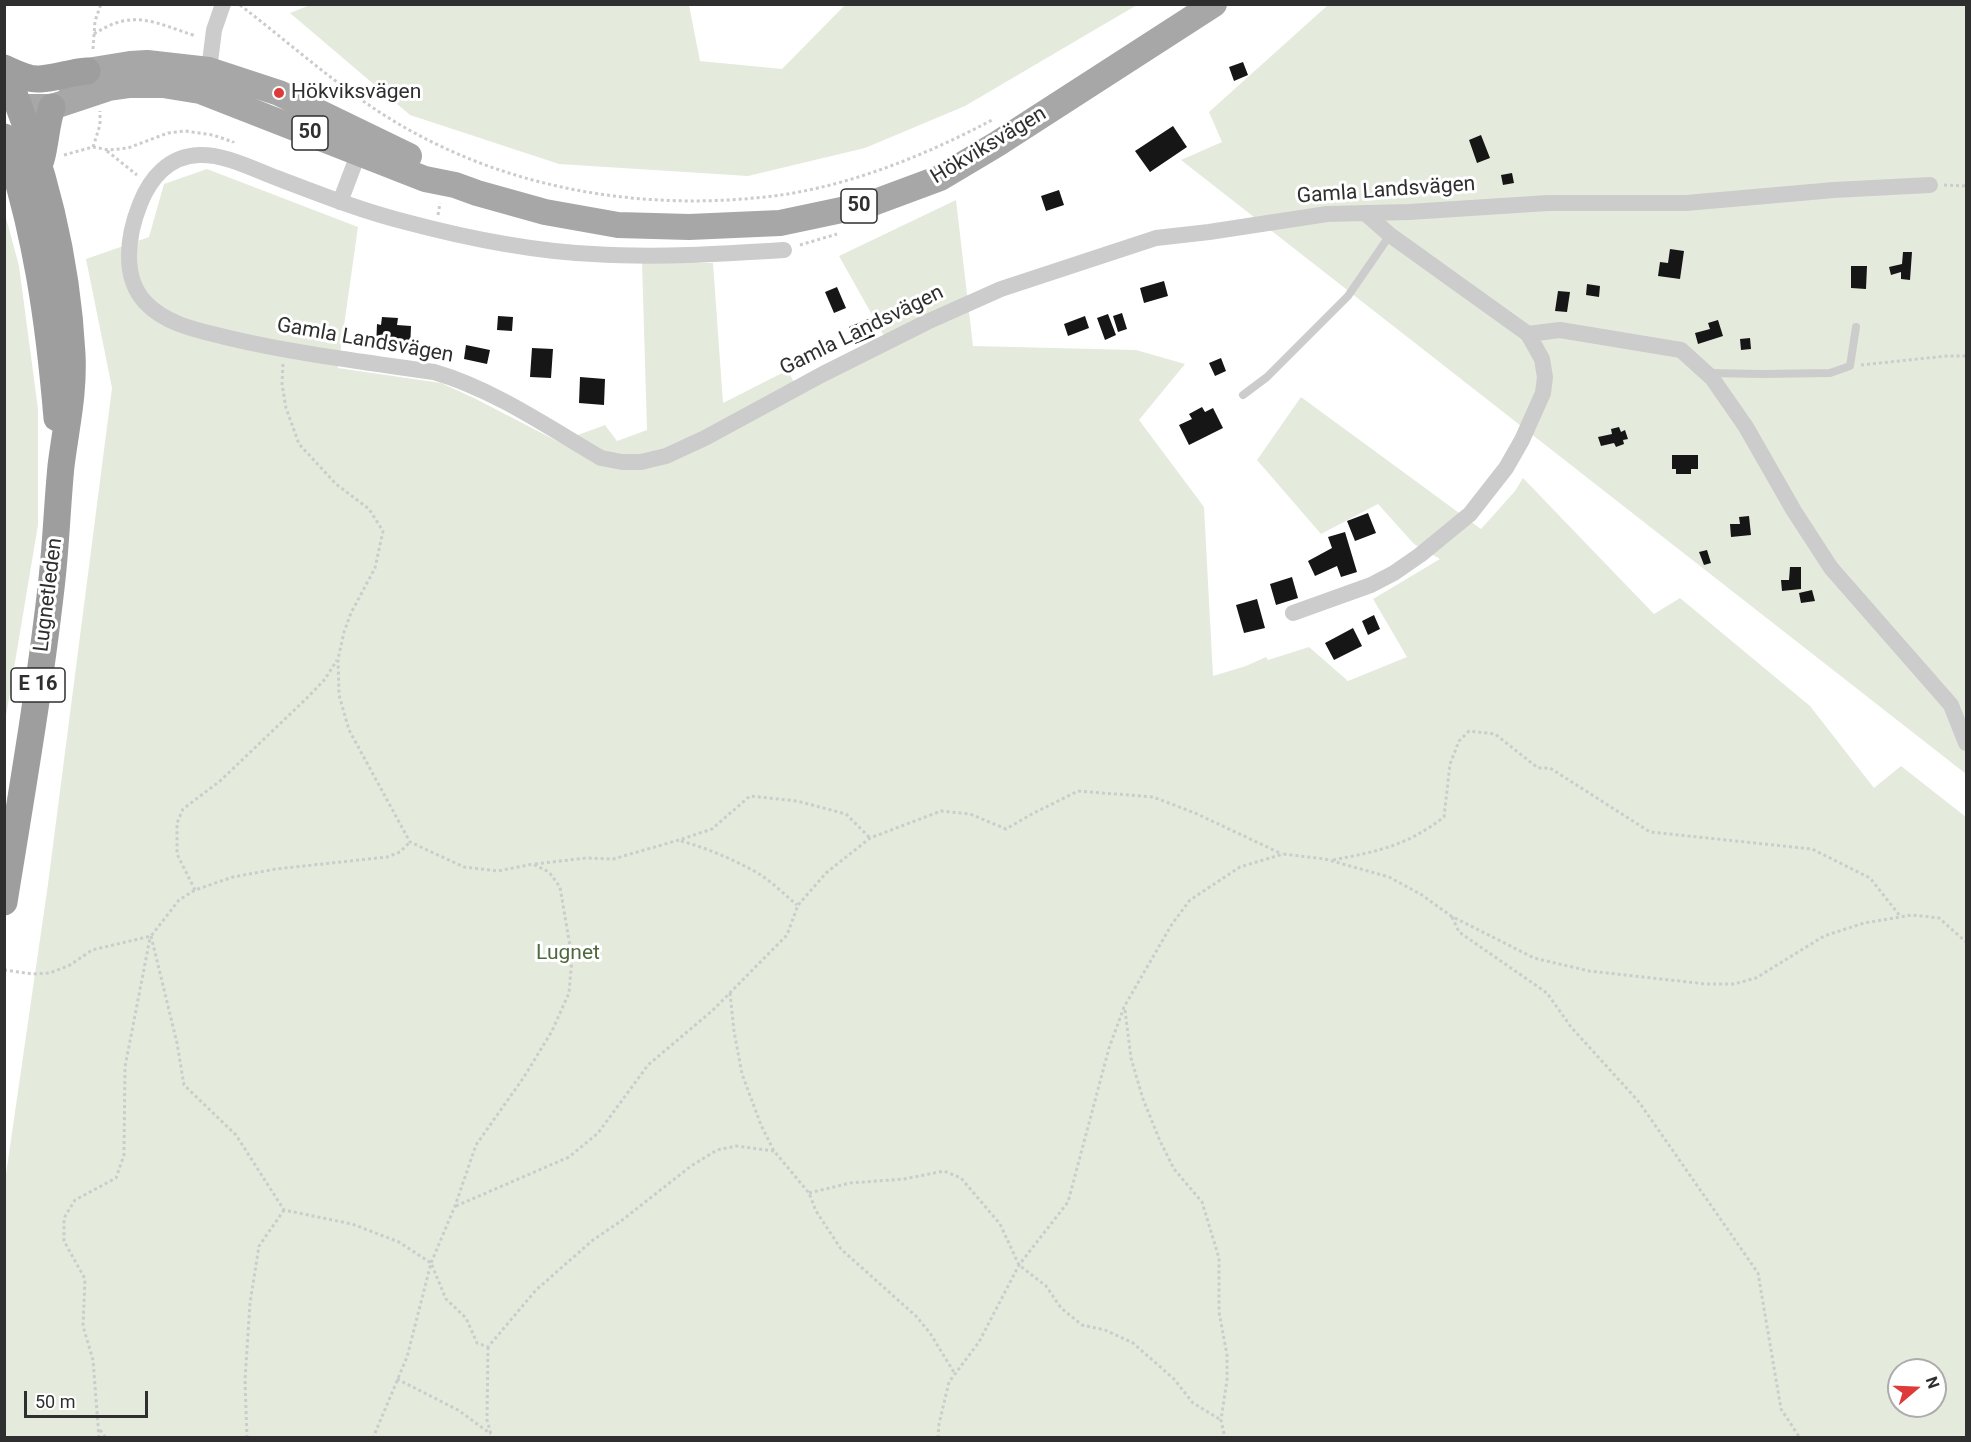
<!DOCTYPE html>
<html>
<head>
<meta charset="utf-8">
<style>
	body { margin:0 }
	#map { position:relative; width:1971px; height:1442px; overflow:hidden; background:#fff; font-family:Roboto,sans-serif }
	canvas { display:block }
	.frame { position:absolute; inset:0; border:6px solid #2f2f2f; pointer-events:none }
	.north { position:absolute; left:1887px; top:1358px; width:60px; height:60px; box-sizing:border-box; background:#fff; border:2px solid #acacac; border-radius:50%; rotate:71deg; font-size:16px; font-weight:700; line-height:24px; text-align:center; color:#2f2f2f }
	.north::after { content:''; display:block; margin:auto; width:21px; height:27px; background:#de3a39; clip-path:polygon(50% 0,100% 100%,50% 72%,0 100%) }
	.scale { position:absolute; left:24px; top:1391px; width:124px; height:27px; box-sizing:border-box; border:3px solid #2f2f2f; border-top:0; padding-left:8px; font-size:18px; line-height:21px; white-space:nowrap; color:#2f2f2f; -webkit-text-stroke:4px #fff; paint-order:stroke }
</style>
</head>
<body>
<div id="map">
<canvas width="1971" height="1442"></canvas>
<div class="frame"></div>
<div class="north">N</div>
<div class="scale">50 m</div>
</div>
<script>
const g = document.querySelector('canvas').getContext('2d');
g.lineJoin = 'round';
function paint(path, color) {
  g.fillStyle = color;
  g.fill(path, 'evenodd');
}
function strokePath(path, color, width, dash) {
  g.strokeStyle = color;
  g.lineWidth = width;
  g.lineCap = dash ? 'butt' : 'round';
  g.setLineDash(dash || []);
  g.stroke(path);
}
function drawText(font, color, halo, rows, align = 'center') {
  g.font = font + ' Roboto,sans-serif';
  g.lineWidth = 6;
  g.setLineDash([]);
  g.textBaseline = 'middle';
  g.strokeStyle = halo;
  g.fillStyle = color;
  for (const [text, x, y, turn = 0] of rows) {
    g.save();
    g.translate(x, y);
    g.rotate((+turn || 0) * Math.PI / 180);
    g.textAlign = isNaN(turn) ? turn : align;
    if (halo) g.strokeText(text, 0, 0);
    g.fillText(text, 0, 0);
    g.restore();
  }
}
const green = new Path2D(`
	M1516,4L1966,5V774L1181,160L1222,142L1209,112L1328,5Z
	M310,5H689L700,61L782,69L845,5H1137L965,106L865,148L748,176L559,164L410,115L290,13Z
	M207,169L358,227L338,368L441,383L474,398L559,442L605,425L617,441L647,430L642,263H713L723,403L788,370L798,391L889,345L839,256L956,200L973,346L1136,350L1185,364L1139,420L1204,507L1213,676L1246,666L1266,657L1268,660L1309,647L1348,681L1407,657L1373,599L1440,559L1414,544L1378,504L1321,534L1257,460L1301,397L1481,529L1515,491L1523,478L1654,614L1680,598L1810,706L1874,788L1901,766L1966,817V1437L5,1438V1181L48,884L112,388L86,259L149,237L164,184ZM1899,1370H1935V1406H1899Z
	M5,214L19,266L38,409V525L5,722Z`);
const building = new Path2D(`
	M1243,62L1248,75L1234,81L1229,67Z
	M1173,126L1187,147L1150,172L1135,151Z
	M1481,135L1490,158L1477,163L1469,140Z
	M1512,173L1514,183L1503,185L1501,175Z
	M1059,190L1064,205L1046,211L1041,196Z
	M1670,249L1684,251L1680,279L1658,276L1660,262L1668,263Z
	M1903,252H1912L1910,280L1901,279V272L1891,275L1889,267L1902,264Z
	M1851,266H1867L1866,289L1851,288Z
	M1164,281L1168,296L1144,303L1140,288Z
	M1587,284L1600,286L1599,297L1586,295Z
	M837,287L846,308L834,313L825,292Z
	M1558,291L1570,292L1567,312L1555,311Z
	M1122,313L1127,329L1118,332L1113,316Z
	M1108,314L1116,335L1105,340L1097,318Z
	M498,316L513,317L512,331L497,330Z
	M1085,316L1089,328L1068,336L1064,324Z
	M382,317L398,318L397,325L411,326L410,350L376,348L377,324L381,325Z
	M868,319L875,336L855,344L849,327Z
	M1718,320L1723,336L1698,344L1695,333L1710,329L1708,323Z
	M1750,338L1751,349L1741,350L1740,339Z
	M466,345L490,350L487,364L464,359Z
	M532,348L553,349L551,378L530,377Z
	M1221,358L1226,371L1215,376L1209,363Z
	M580,377L605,379L604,405L579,403Z
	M1202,407L1205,412L1213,408L1223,428L1189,445L1179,425L1192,419L1189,414Z
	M1619,427L1621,432L1625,430L1628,439L1623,440L1624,444L1616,447L1614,443L1601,446L1598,437L1612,434L1611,429Z
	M1672,455H1698V469H1691V474H1676V469H1672Z
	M1368,513L1376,533L1355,541L1347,521Z
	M1749,516L1751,535L1731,537L1730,524H1740L1739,517Z
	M1345,532L1357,572L1341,577L1337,566L1315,576L1308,561L1332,548L1328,537Z
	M1707,550L1711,563L1704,565L1699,552Z
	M1790,567H1801V589L1782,591L1781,580H1789Z
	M1292,577L1298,598L1276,605L1270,584Z
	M1812,590L1815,601L1801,603L1799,593Z
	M1257,599L1265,628L1244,633L1236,605Z
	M1374,615L1380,629L1368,635L1362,621Z
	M1353,628L1362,646L1334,660L1325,643Z`);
const path = new Path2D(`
	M240,5C296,48 349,97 411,131C523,193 655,212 781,195C855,184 928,154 994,119
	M94,34C134,8 155,23 196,36
	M93,49L95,21L101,4
	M93,147L100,125V111
	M107,151L137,175
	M64,155L93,147L109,150L128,148L168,133L185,131L213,135L233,142V143
	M1944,185L1966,186
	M438,215L440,203
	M800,245L837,234
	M283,364L282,384L286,408L299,444L336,484L369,509L383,531L375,568L351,613L344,632L338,659L339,695L349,730L410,842L464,867L498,871L533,864L549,872L560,887L572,958L569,993L552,1031L524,1077L476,1145L455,1206L431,1263L407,1357L373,1438
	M1861,365L1947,356H1966
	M681,841C707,848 732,859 756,872C771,881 784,894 797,905
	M1333,860C1379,851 1406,846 1444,817L1450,764L1459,741L1469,731L1495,734L1538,768H1550L1650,832L1812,849L1870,878L1900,916
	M535,864L586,858L613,859L679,840L712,829L750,796L797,801L846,814L870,838
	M195,890L177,854V823L183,809L220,781L308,697L325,679L337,660
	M1452,917L1459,932L1547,993L1571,1027L1639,1102L1758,1273L1781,1409L1800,1438
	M151,936L177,1043L184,1085L236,1135L284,1210L352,1224L399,1242L431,1263L446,1299L466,1318L477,1343L488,1347L536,1290L593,1240L621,1221L691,1166L717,1150L736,1146L774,1151
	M4,970L33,974L50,973L70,965L92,950L151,936L179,900L195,890L233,877L276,869L387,857L400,852L410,842
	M730,993L734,1031L742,1074L761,1125L774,1151L809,1193L816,1211L841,1249L916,1316L930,1333L955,1374
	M1125,1010L1131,1058L1143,1099L1160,1141L1174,1169L1202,1202L1219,1258V1312L1227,1355V1380L1221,1420L1225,1438
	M809,1193L850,1183L904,1179L944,1171L961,1178L1000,1224L1019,1265L1046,1286L1061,1308L1082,1325L1105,1330L1133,1343L1174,1379L1193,1403L1221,1420
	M456,1206L569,1157L598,1133L648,1065L713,1010L787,935L798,905L826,873L870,838L941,811L970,814L1006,829L1032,814L1078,791L1153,797L1195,813L1282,854
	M488,1347L487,1420L492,1438
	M397,1379L458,1410L491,1434
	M100,1430L106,1438
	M99,1438L93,1360L83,1326L85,1279L64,1241V1218L75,1200L116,1178L124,1155L125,1067L150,938
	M247,1438L245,1380L250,1303L259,1246L284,1210
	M938,1438L939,1424L949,1382L979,1342L1019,1265L1068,1202L1109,1048L1124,1007L1172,924L1190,900L1240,867L1283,854L1325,859L1389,877L1422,895L1451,916L1534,958L1589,971L1706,984H1734L1756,978L1824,936L1864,923L1912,915L1939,918L1966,942`);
const service = new Path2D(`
	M1709,373L1762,374L1830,373L1850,366L1856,327
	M1243,395L1267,377L1348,296L1390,235`);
const minor = new Path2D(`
	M209,70L214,30L223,4
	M340,202L359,152
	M1366,214L1390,235L1528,334L1560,330L1681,350L1712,378L1746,427L1794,511L1831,568L1951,705L1966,743
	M784,250C721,254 657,258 593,254C530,251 466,238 406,222C362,211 319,194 277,178C253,169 225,154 199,155C169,156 150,178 140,204C128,234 121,276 145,302C166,325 201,331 229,338C297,354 365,362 434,372C493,389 548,427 601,458L622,462H641L666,456L705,438L823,374L927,322L1001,289L1156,238L1209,232L1327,214L1409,212L1548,203H1686L1834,190L1930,185
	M1293,613L1371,585L1394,573L1420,555L1470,514L1506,468L1522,440L1543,393L1545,377L1542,359L1528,334`);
const primary = new Path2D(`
	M68,81L87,71L130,64L147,63L209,70L279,93L409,156
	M21,107H52L109,88L130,85H163L200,91L425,179L455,185L477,193L545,212L618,225L689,227L780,223L870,204L940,178L997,144L1214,4`);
const trunk = new Path2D(`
	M4,68C15,73 28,80 40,79C56,78 71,72 87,71
	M4,69C42,159 67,256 72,354C74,394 66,426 61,466C57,507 56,547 51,588C39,693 21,797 4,902
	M4,137C36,228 49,323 57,418
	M41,160C46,142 46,124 52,107`);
const markers = [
	[279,93,6,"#de3a39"]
];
const shields = [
	[310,133,36],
	[859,206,36],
	[38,685,54]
];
const shieldNames = [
	["50",310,133],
	["50",859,206],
	["E 16",38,685]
];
const poiNames = [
	["Hökviksvägen",291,93]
];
const streetNames = [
	["Hökviksvägen",989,146,-31],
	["Gamla Landsvägen",1386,191,-4],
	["Gamla Landsvägen",862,331,-26],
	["Gamla Landsvägen",365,341,10],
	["Lugnetleden",49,595,-83]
];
const parkNames = [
	["Lugnet",568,954]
];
paint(green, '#e4ebdd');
paint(building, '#161616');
strokePath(path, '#ccc', 3, [3, 3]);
strokePath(service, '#ccc', 8);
strokePath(minor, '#ccc', 16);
strokePath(primary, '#a7a7a7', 26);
strokePath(trunk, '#9e9e9e', 27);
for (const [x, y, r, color] of markers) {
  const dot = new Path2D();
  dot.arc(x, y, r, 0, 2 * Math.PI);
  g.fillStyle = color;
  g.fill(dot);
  strokePath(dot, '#fff', 2);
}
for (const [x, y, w] of shields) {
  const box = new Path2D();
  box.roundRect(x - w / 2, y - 17, w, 34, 4.5);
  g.fillStyle = '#fff';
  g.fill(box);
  strokePath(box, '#2f2f2f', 1.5);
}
drawText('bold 20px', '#2f2f2f', null, shieldNames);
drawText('21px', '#2f2f2f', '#fff', poiNames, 'left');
drawText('21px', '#2f2f2f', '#fff', streetNames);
drawText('21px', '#4f693e', '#fff', parkNames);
</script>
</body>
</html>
